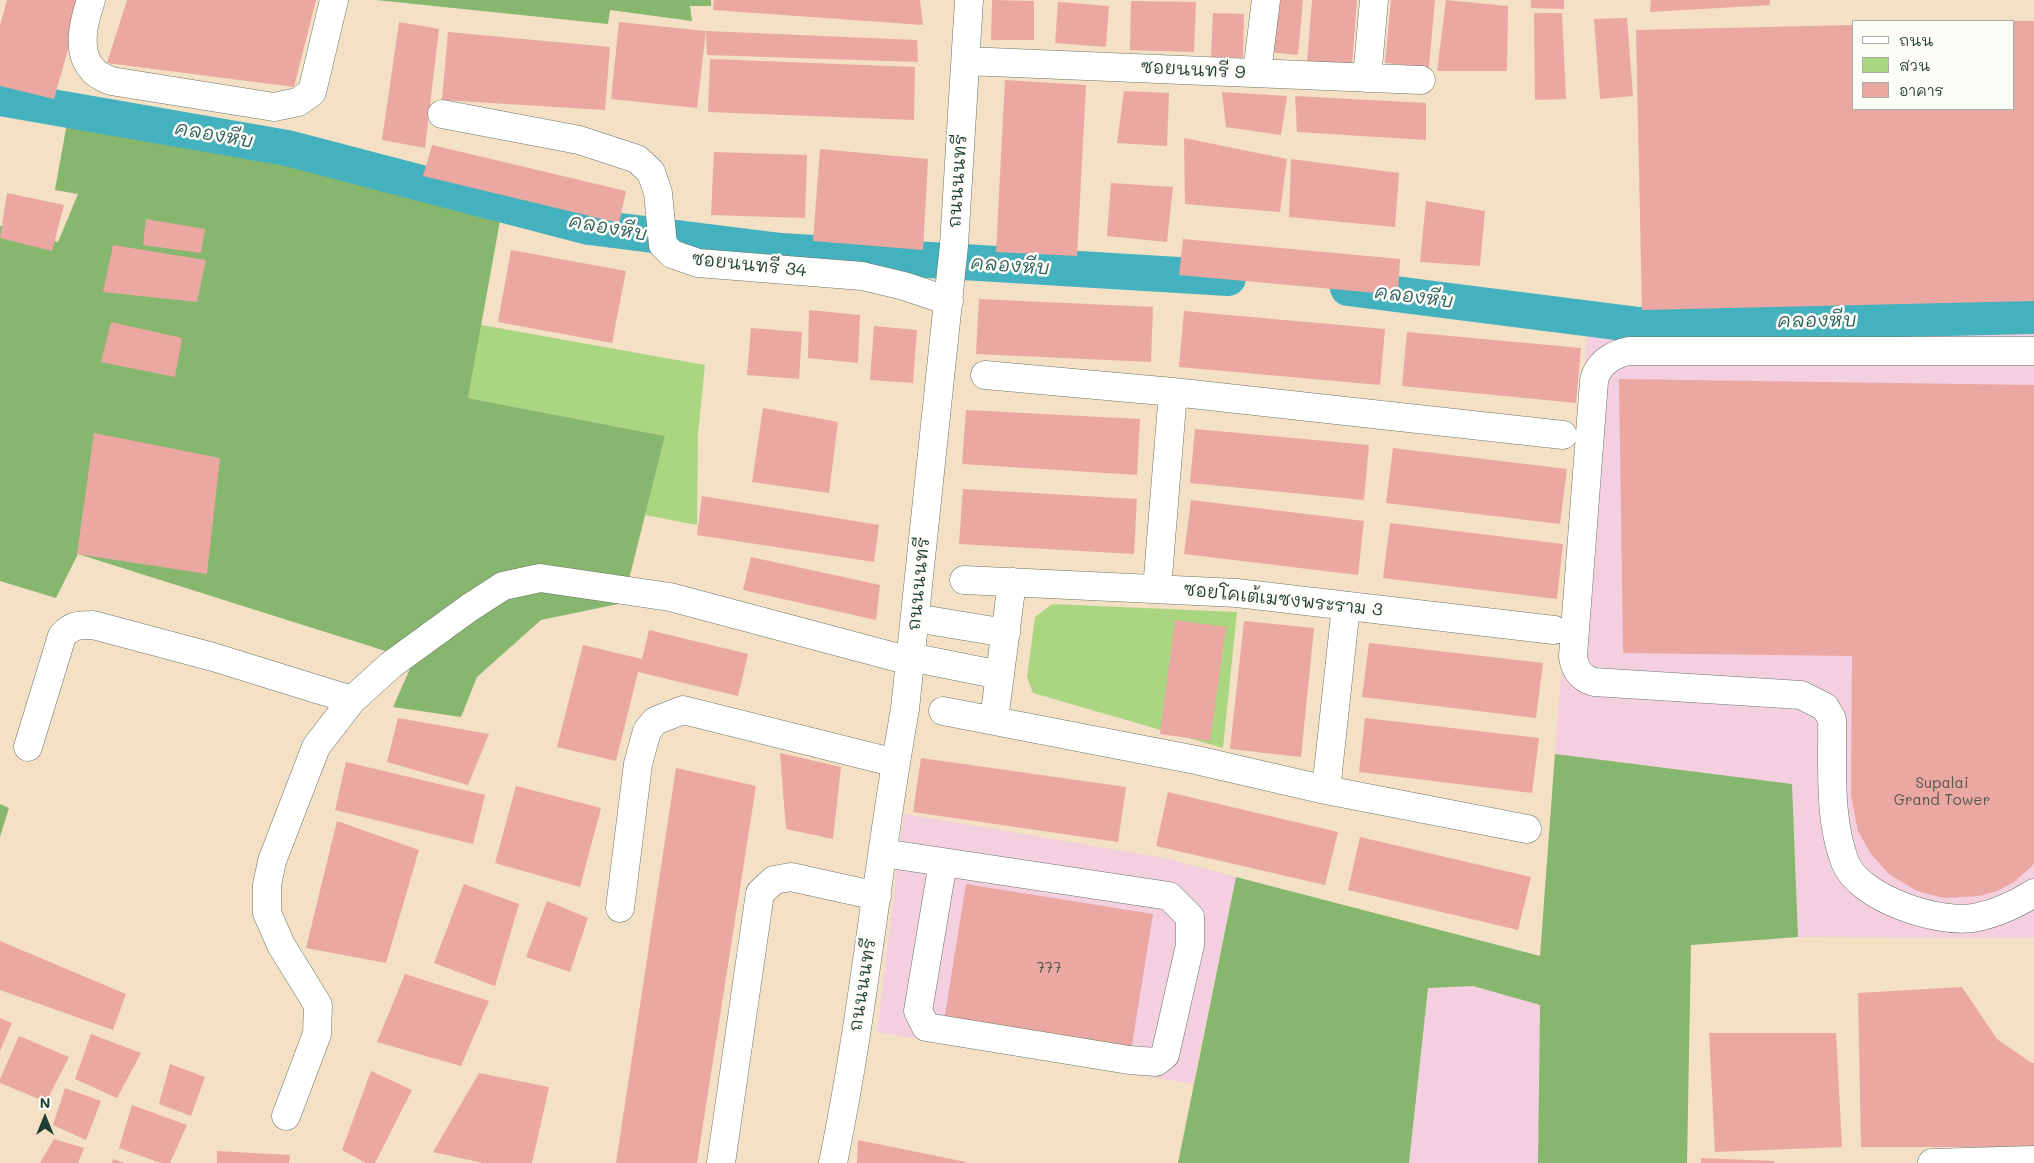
<!DOCTYPE html>
<html>
<head>
<meta charset="utf-8">
<style>
	body { margin:0 }
	#map { position:relative; width:2034px; height:1163px; overflow:hidden; background:#f4e0c5; font-family:Mali,"Playpen Sans Thai",sans-serif }
	canvas { display:block }
	.legend { position:absolute; left:1852px; top:20px; width:162px; height:90px; box-sizing:border-box; background:#fdfcf7; border:1px solid #a4b0a9; margin:0; padding:6px 9px; list-style:none; font-size:15px; color:#1f3d34 }
	.legend li { display:flex; align-items:center; gap:10px; height:25px }
	.legend b { width:25px; border:1px solid #a4b0a9 }
	.north { position:absolute; left:20px; top:1093px; width:50px; height:50px; -webkit-text-stroke:4px #fdfcf7; paint-order:stroke; rotate:0deg; font-size:14px; font-weight:700; line-height:20px; text-align:center; color:#1f3d34 }
	.north::after { content:''; display:block; margin:auto; width:18px; height:22px; background:#1f3d34; clip-path:polygon(50% 0,100% 100%,50% 72%,0 100%) }
</style>
</head>
<body>
<div id="map">
<canvas width="2034" height="1163"></canvas>
<ul class="legend">
<li><b style="height:6px;background:#fff"></b>ถนน</li>
<li><b style="height:14px;background:#aad581"></b>สวน</li>
<li><b style="height:14px;background:#eba7a1"></b>อาคาร</li>
</ul>
<div class="north">N</div>
</div>
<script>
const g = document.querySelector('canvas').getContext('2d');
g.lineJoin = 'round';
function paint(path, color) {
  g.fillStyle = color;
  g.fill(path, 'evenodd');
}
function strokePath(path, color, width, dash) {
  g.strokeStyle = color;
  g.lineWidth = width;
  g.lineCap = dash ? 'butt' : 'round';
  g.setLineDash(dash || []);
  g.stroke(path);
}
function drawText(font, color, halo, rows, align = 'center') {
  g.font = font + ' Mali,"Playpen Sans Thai",sans-serif';
  g.lineWidth = 5;
  g.setLineDash([]);
  g.textBaseline = 'middle';
  g.strokeStyle = halo;
  g.fillStyle = color;
  for (const [text, x, y, turn = 0] of rows) {
    g.save();
    g.translate(x, y);
    g.rotate((+turn || 0) * Math.PI / 180);
    g.textAlign = isNaN(turn) ? turn : align;
    if (halo) g.strokeText(text, 0, 0);
    g.fillText(text, 0, 0);
    g.restore();
  }
}
const built = new Path2D(`
	M2034,328V938L1798,937L1792,784L1555,754L1587,336Z
	M904,814L1164,858L1236,877L1193,1084L877,1032Z
	M1473,986L1540,1005L1538,1163H1409L1428,988Z`);
const green = new Path2D(`
	M481,325L705,365L698,434L697,525L645,515L665,436L468,398Z
	M1052,604L1237,612L1223,748L1033,693L1027,677L1035,617Z`);
const forest = new Path2D(`
	M376,0H711V6H690L692,21L610,10L608,24Z
	M67,123L275,156L295,163L501,215L468,398L665,436L623,603L541,620L477,677L461,717L393,707L414,660L78,554L56,598L0,581V226L58,242L78,194L55,190Z
	M1555,754L1792,784L1798,937L1691,945L1687,1163H1538L1540,1005L1473,986L1428,988L1409,1163H1178L1236,877L1540,956Z
	M0,804L9,808L0,837Z`);
const canal = new Path2D(`
	M0,98L287,148L589,227L781,251L1228,278
	M1348,288L1639,325L2034,316`);
const building = new Path2D(`
	M7,0H82L54,99L0,86V25Z
	M127,0H316L294,87L107,63Z
	M714,0H920L923,25L713,10Z
	M992,0L1034,1V40H991Z
	M1273,0H1303L1298,55L1269,52Z
	M1312,0H1357L1352,65L1307,61Z
	M1391,0H1435L1429,67L1385,63Z
	M1446,0L1508,6L1507,71H1437Z
	M1531,0H1564V9L1531,8Z
	M1651,0H1770V5L1650,12Z
	M1131,1L1196,2L1194,52L1130,50Z
	M1058,2L1109,6L1106,47L1055,43Z
	M1213,13L1244,14L1243,58L1211,57Z
	M1534,13H1562L1566,99L1535,100Z
	M1627,18L1633,96L1600,99L1594,19Z
	M2013,21H2034V301L1642,310L1636,30L1853,25V109H2013Z
	M399,22L439,29L425,148L382,140Z
	M619,22L706,31L697,108L611,99Z
	M706,31L917,40L918,62L707,55Z
	M448,32L610,47L605,110L442,100Z
	M710,59L915,67L914,120L708,112Z
	M1005,80L1086,85L1077,256L996,252Z
	M1124,91L1169,93L1167,146L1117,143Z
	M1222,92L1287,96L1281,135L1226,127Z
	M1295,96L1426,103V140L1297,132Z
	M1184,138L1287,159L1280,212L1185,204Z
	M432,145L626,191L619,223L423,176Z
	M820,149L928,159L923,250L813,241Z
	M714,152L807,155L805,218L711,215Z
	M1291,159L1399,173L1395,227L1289,217Z
	M1111,183L1173,187L1167,242L1107,236Z
	M7,193L64,205L52,251L0,238Z
	M1426,201L1485,211L1480,266L1420,262Z
	M146,219L205,229L201,253L143,245Z
	M1183,239L1400,259L1398,295L1179,275Z
	M113,245L206,260L197,302L103,292Z
	M511,250L626,271L612,343L498,322Z
	M979,299L1153,307L1151,362L976,354Z
	M809,310L860,315L858,363L808,358Z
	M1184,311L1385,329L1380,385L1179,367Z
	M111,322L182,338L175,377L101,362Z
	M874,326L917,330L913,383L870,380Z
	M751,328L802,332L799,379L747,375Z
	M1407,332L1581,348L1576,403L1402,386Z
	M1619,379L2034,385V864L2014,882L1997,891L1979,896L1944,898L1917,891L1889,874L1871,854L1858,831L1851,796L1852,656L1623,653Z
	M763,408L838,422L829,493L752,482Z
	M966,410L1140,419L1137,475L962,464Z
	M1195,429L1369,445L1364,500L1190,483Z
	M94,433L220,458L207,574L77,554Z
	M1393,448L1567,469L1560,524L1386,503Z
	M963,489L1137,499L1134,554L959,544Z
	M702,496L879,525L874,562L697,535Z
	M1191,500L1364,521L1358,575L1184,554Z
	M1390,523L1563,544L1557,599L1383,578Z
	M751,557L880,585L876,620L743,590Z
	M1175,620L1226,627L1210,741L1160,734Z
	M1244,621L1314,628L1301,757L1230,749Z
	M649,630L748,654L738,696L638,672L616,761L557,747L583,645L642,659Z
	M1369,643L1543,663L1536,718L1362,697Z
	M398,718L489,734L468,785L387,762Z
	M1365,718L1539,738L1532,793L1359,772Z
	M780,753L841,767L833,839L786,829Z
	M921,758L1126,787L1118,842L913,812Z
	M346,762L485,795L473,844L335,810Z
	M676,768L756,786L697,1163H616Z
	M516,786L601,808L580,887L495,863Z
	M1168,792L1338,832L1325,885L1156,846Z
	M337,821L419,850L386,963L306,948Z
	M1360,837L1531,877L1518,930L1348,890Z
	M464,884L519,904L495,986L434,963Z
	M966,884L1153,914L1131,1051L944,1021Z
	M547,901L588,918L570,972L526,957Z
	M0,941L126,994L113,1030L0,990Z
	M405,974L489,1001L461,1066L377,1042Z
	M1962,987L1997,1039L2030,1062L2034,1063V1147H1861L1858,993Z
	M0,1018L12,1023L0,1051Z
	M1709,1033H1836L1842,1147L1715,1152Z
	M91,1034L141,1053L117,1098L75,1079Z
	M19,1036L69,1057L46,1102L0,1083V1079Z
	M170,1064L205,1077L191,1116L159,1104Z
	M371,1071L412,1090L375,1163H366L342,1150Z
	M479,1073L549,1087L532,1163H483L433,1152Z
	M65,1088L101,1101L86,1140L53,1125Z
	M132,1105L187,1125L170,1163H161L119,1148Z
	M54,1139L84,1148L78,1163H40Z
	M858,1140L966,1162V1163H857Z
	M217,1151L290,1155L289,1163H217Z
	M1701,1158L1774,1161V1163H1701Z
	M113,1159L125,1163H112Z`);
const minor = new Path2D(`
	M91,0C84,21 75,53 94,71C98,76 105,78 111,81L274,107L298,102L312,92L334,0
	M966,61L1421,80
	M1257,73L1266,0
	M1367,78L1374,0
	M442,114L579,140L637,159L651,172L658,193L663,245L672,254L698,263L862,276L904,286L949,301
	M2034,351H1629C1613,354 1597,364 1594,381L1573,656C1574,669 1582,679 1594,682L1801,695L1825,707L1832,719C1833,766 1828,817 1845,862C1859,899 1943,926 1978,917C1997,913 2018,903 2034,893
	M985,375L1173,392L1563,435
	M964,580L1237,593L1554,630
	M1157,589L1173,392
	M915,618L1006,633
	M910,657L1000,675
	M943,711L1196,760L1326,790L1527,829
	M994,720L1012,582
	M28,747L62,636C72,625 77,625 93,625L213,657L352,700
	M1326,790L1346,606
	M883,853L1169,896L1190,917V945L1165,1055L1156,1062L1129,1060L926,1027L918,1011L943,862
	M620,908L638,764L647,731L655,721L683,710L896,763
	M286,1116L317,1034L318,1005L281,945L267,913V885L272,861L316,747L352,700L392,664L469,608L503,586L540,578L670,597L910,661
	M721,1163L760,893L774,880L791,877L877,896
	M833,1163C864,1013 878,860 905,709L954,245L969,0
	M1932,1163L2034,1160`);
const numberNames = [
	["Supalai",1942,783],
	["Grand Tower",1942,800],
	["777",1049,968]
];
const streetNames = [
	["ซอยนนทรี 9",1193,70,3],
	["ถนนนนทรี",958,181,-86],
	["ซอยนนทรี 34",749,265,6],
	["ถนนนนทรี",919,584,-84],
	["ซอยโคเต้เมซงพระราม 3",1283,600,6],
	["ถนนนนทรี",863,985,-81]
];
const waterNames = [
	["คลองหีบ",214,135,10],
	["คลองหีบ",608,228,10],
	["คลองหีบ",1010,266,4],
	["คลองหีบ",1414,297,7],
	["คลองหีบ",1817,321,-1]
];
paint(built, '#f3cfdf');
paint(green, '#aad581');
paint(forest, '#87b66f');
strokePath(canal, '#43b2be', 36);
paint(building, '#eba7a1');
strokePath(minor, '#6a7667', 29);
strokePath(minor, '#fff', 28);
drawText('15px', '#52584f', null, numberNames);
drawText('18px', '#1f3d34', '#fdfcf7', streetNames);
drawText('italic 19px', '#2a605d', '#fdfcf7', waterNames);
</script>
</body>
</html>
